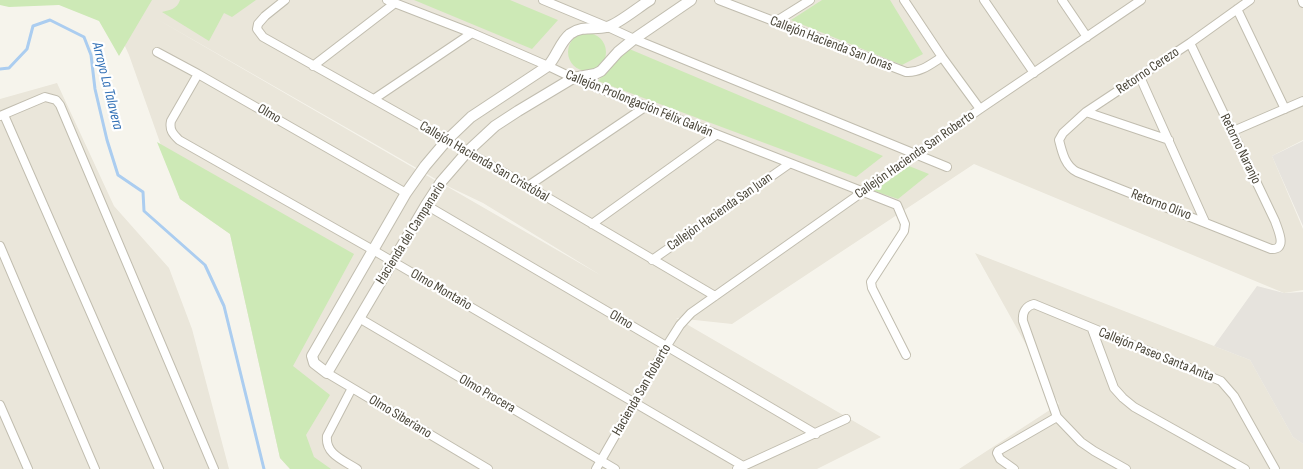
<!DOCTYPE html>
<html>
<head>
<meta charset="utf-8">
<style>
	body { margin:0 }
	canvas { display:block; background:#f6f4ec }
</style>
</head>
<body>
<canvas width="1303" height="469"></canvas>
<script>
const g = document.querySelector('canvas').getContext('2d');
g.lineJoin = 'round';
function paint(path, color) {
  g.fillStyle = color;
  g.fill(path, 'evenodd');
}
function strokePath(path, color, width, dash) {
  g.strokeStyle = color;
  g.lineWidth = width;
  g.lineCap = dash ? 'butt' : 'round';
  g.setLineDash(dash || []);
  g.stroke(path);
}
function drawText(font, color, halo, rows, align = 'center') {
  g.font = font + ' "Sofia Sans Condensed",sans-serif';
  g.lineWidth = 4.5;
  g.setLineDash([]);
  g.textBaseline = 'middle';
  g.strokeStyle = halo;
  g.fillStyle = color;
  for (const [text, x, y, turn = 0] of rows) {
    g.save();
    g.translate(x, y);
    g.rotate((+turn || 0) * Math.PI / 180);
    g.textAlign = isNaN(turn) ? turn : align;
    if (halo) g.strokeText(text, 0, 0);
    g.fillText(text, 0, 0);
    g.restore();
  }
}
const residential = new Path2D(`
	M120,0H1303V140L1272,156L1303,229V290L1284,293L974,164L732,324L676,318L881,437L817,469H290L280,458L230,234L180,199L129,55L110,13ZM150,15L368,140L439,181L438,182ZM441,183L483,203L602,276Z
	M57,83L114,206L169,268L192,329L229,469H0V99Z
	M975,253L1250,360L1293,437L1303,444V469H959L1059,404Z`);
const industrial = new Path2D(`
	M1303,141V226L1272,156Z
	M1257,286L1284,293L1303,292V444L1293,437L1250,360L1214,346Z`);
const green = new Path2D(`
	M0,0H152L119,56L99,21L59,5L9,7L0,5Z
	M180,0H256L232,17L224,13L209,41L162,12C170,10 177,9 180,0Z
	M414,0H510L558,20L532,49Z
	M822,0H890L923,54L902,65L791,20Z
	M568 52a19 19 0 1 1 38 0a19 19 0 1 1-38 0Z
	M627,48L883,156L856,177L598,81Z
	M157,142L354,254L293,366L330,395L306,435L314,457L331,469H290L280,458L230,234L180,199Z
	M909,166L929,174L898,199L874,191Z`);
const stream = new Path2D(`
	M0,69L9,68L27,49L33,26L50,20L84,37L91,55L95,89L107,140L118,175L143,192L144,211L205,265L224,306L264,469`);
const minor = new Path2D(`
	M285,0L265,16L258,24L257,29L263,37L528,186L715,296
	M387,0L472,33L548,66L573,78L897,205L905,224L904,231L871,282L872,288L906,355
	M543,0L608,27L634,39L947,167
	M719,0L906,72C920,73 931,64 942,57
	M904,0L942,57L980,109
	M984,0L1034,73
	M1062,0L1087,37
	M1302,0L1303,3
	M1237,9L1285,109
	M775,22L810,0
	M1190,43L1275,221C1278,230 1288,250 1271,249L1077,172C1065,166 1062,152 1059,140L1063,133L1086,112L1190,43L1250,0
	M157,52L198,74L406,193
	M313,66L395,3
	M198,74L171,121C169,130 173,134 179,140L373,250L743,466
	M1140,77L1205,222
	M374,99L472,33
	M1086,112L1169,140
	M4,115L159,469
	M0,116L45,97L56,100L60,105L214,469
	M1231,132L1303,101
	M528,186L645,107
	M426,205L816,434
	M592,224L716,135
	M0,246L95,469
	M652,260L789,164
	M359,318L615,469
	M1092,329L1114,388L1123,398L1134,407L1245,469
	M327,373L488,469
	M352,388L327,436C325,454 343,460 357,469
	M0,405L28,469
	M596,469L666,347L680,325L691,313L980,109L1141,0
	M737,469L846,419
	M1014,469L1000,459L997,453L998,451L1057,417
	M1126,469L1094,451L1081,442L1057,417L1023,321C1022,312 1026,306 1034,304L1221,381L1234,396L1275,469`);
const tertiary = new Path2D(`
	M650,0C640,6 617,25 607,27C594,30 583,25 570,34C560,42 557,56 548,66L471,117L447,140L425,166L406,193L312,356L314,363L327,373L426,205L441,182L467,152L495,126L518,111L573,78L595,74L601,71L618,52L634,39L691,0`);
const streetNames = [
	["Callejón Hacienda San Jonas",831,44,21],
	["Retorno Cerezo",1148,71,-34],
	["Callejón Prolongación Félix Galván",639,104,22],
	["Olmo",269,114,30],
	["Retorno Naranjo",1240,149,64],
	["Callejón Hacienda San Roberto",915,155,-35],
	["Callejón Hacienda San Cristóbal",484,162,30],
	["Retorno Olivo",1161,205,21],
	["Callejón Hacienda San Juan",720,212,-35],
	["Hacienda del Campanario",411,233,-58],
	["Olmo Montaño",441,290,30],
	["Olmo",621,320,30],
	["Callejón Paseo Santa Anita",1156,355,22],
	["Hacienda San Roberto",642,390,-60],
	["Olmo Procera",487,394,30],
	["Olmo Siberiano",400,417,31]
];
const waterNames = [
	["Arroyo La Talavera",107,86,76]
];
paint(residential, '#eae6da');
paint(industrial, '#e6e3dd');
paint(green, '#cde9b6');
strokePath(stream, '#abcdf0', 3);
strokePath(minor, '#c1bdaf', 10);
strokePath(tertiary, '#c1bdaf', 12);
strokePath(minor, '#fff', 8);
strokePath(tertiary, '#fff', 10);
drawText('14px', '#4a4639', '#fff', streetNames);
drawText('italic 15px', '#3371b6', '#fff', waterNames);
</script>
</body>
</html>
